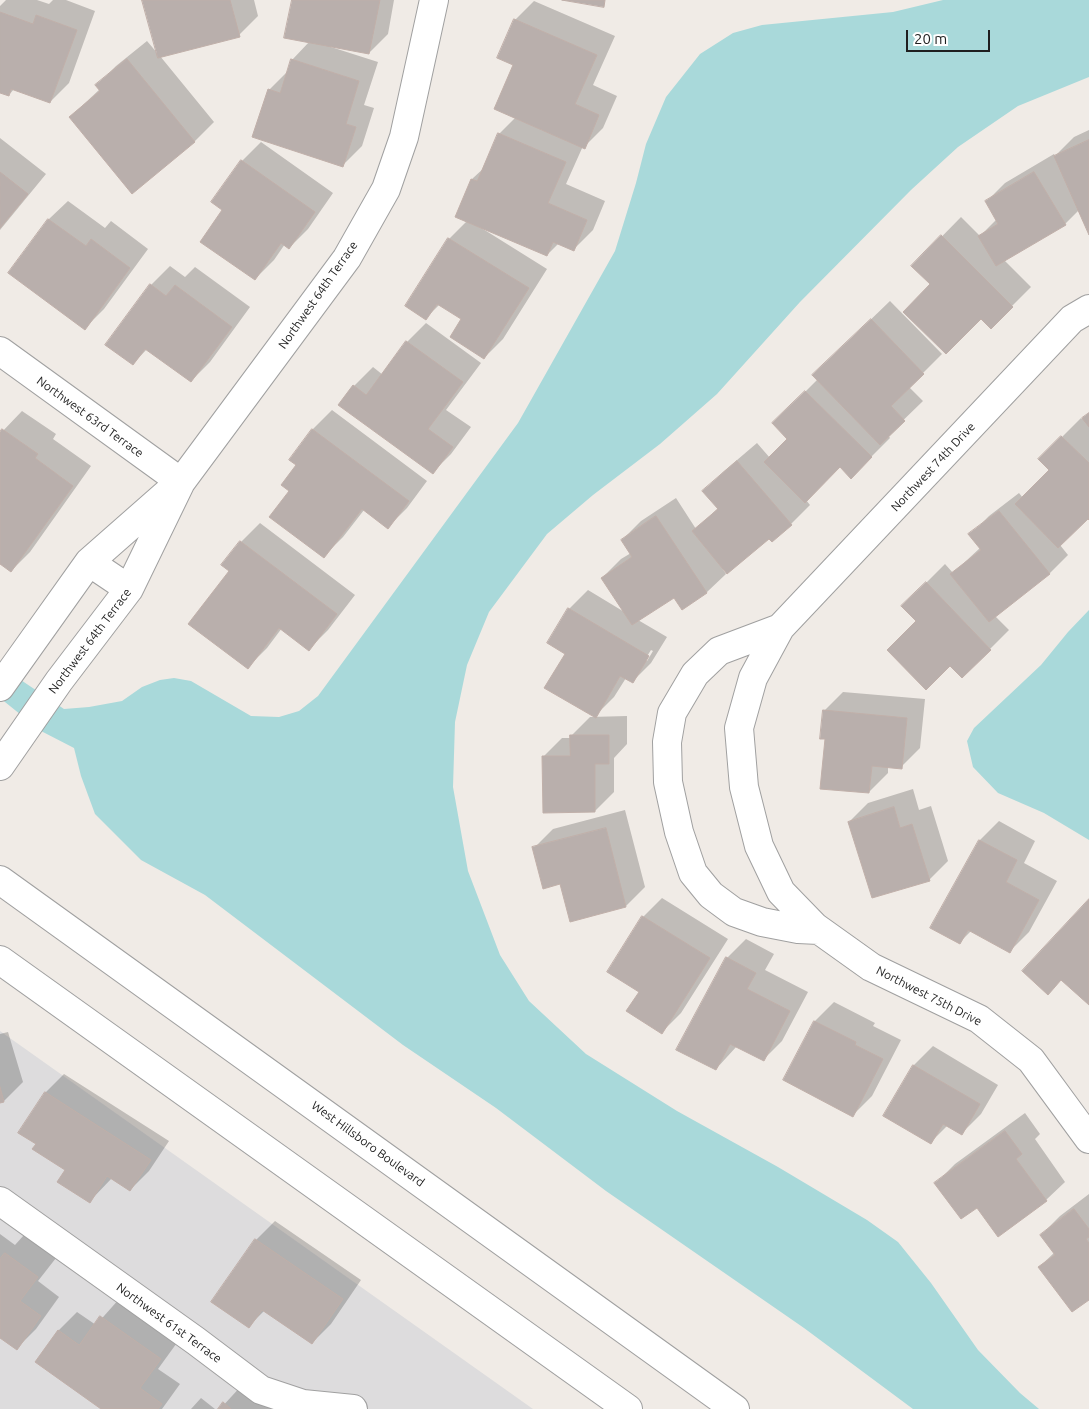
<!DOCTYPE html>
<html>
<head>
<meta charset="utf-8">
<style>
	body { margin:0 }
	#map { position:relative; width:1089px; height:1409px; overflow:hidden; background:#f0ebe6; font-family:Ubuntu,sans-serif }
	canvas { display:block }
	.scale { position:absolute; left:906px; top:30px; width:84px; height:22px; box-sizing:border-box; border:2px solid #1f1f1f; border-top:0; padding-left:6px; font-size:15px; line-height:18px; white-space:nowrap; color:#1f1f1f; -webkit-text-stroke:4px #fff; paint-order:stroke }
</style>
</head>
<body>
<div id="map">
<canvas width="1089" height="1409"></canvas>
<div class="scale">20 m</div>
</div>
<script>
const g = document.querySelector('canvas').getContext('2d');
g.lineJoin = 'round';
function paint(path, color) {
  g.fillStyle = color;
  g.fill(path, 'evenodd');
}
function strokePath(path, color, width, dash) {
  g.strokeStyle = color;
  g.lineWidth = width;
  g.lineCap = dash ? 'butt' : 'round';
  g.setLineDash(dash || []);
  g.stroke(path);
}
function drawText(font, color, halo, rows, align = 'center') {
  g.font = font + ' Ubuntu,sans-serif';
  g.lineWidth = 5;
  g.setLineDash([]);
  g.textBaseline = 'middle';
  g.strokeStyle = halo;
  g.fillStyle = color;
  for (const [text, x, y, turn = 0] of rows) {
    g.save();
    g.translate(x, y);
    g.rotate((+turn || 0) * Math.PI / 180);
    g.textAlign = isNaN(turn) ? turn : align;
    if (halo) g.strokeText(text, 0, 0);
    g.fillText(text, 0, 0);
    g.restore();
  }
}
const residential = new Path2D(`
	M0,1031L533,1409H0Z`);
const water = new Path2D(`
	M943,0H1089V77L1018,106L958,147L911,190L800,302L717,394L660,444L593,495L547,534L489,612L467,665L455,722L453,787L468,871L500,955L529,1001L586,1054L677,1111L778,1167L867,1220L898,1242L931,1283L978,1350L1020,1393L1039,1409H913L804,1328L606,1191L496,1108L403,1045L205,895L141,860L95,814L81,776L74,748L41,731L0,698V666L64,709L89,707L122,701L142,687L160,680L174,678L191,681L251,716L279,717L299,711L318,696L518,423L615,251L636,183L646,144L666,97L700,54L733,33L762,25L893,12Z
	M1089,610V840L1044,813L998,793L973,767L967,741L974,728L1041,665L1068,632Z`);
const shadow = new Path2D(`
	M6,0H37L49,4L53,0H66L95,11L69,83L50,102L14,89L9,95L0,91V6Z
	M143,0H254L258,16L239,35L160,56L214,122L195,141L132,192L70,117L100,89L97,85L116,66L147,41L158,54Z
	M293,0H394L388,34L369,53L331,45V47L378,62L364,105L374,108L362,146L343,165L269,90L288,71L292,60L310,41Z
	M534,1L615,36L593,85L617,96L603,128L584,147L583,146L566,184L605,201L593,230L574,249L559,243L547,255L484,228L483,229L547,269L503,339L484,358L463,319L440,304L426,318L407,306L449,239L467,221L457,216L472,179L485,167L499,134L516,117L515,20Z
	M1089,130V232L1079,210L1065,224L1004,260L1031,287L991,327L981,317L932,284L913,266L961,217L980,236L997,219L986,202L1005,183L1054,154L1055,156L1074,137Z
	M0,138L46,174L0,230Z
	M261,142L333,193L308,229L289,248L285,244L274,260L255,279L224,210L242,161Z
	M68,201L105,228L111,221L148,249L104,309L85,328L9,272L49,219Z
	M170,266L185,277L195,267L250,307L210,362L191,381L147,349L133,364L151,285Z
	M890,301L942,354L909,387L923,401L888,435L890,438L851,477L840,466L806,500L810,505L791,524L722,568L726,574L707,592L675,596L638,620L667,637L651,663L632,682L626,678L614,697L595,716L566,653L569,609L588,590L626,613L602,578L621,559L631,553L622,540L641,521L676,498L696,529L718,508L704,491L723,472L757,443L770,458L789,439L774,423L818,379L833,356ZM651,650L653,651L647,661H644Z
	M426,323L481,363L446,410L471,427L451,454L432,473L354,386L373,367L383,375L407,342Z
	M332,410L427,481L407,508L388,527L364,510L343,537L324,556L298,465L291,460L313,429Z
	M22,411L56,434L53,439L91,466L30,552L11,571L0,563V434Z
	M1089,413V518L1088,517L1060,545L1068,555L1049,574L995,616L1009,630L990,649L918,621L922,587L945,564L953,573L980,548L970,535L989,516L1019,493L1023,498L1051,470L1040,459L1081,418L1082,419Z
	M260,523L355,595L328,630L309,649L282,628L267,648L248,667L231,571L241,542Z
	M843,692L925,699L920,748L901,767L888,766V773L869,792L826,738L824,711Z
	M627,716V744L614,758V792L595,811L543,757L562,738H571V736L590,717Z
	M913,789L919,810L931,806L948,861L929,880L849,822L868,803Z
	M625,810L645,887L626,906L561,882L534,848L553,829Z
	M999,821L1035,841L1024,863L1057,881L1029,932L1010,951L972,930L960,942L932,928L980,840Z
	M662,898L728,939L681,1013L662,1032L641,991L643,917Z
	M746,939L774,954L765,970L808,992L782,1041L763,1060L737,1046L716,1069L678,1049L727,958Z
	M834,1002L875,1023L873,1026L901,1040L872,1096L853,1115L784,1080L815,1021Z
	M8,1032L23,1082L4,1101L0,1102V1034Z
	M933,1046L998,1085L981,1114L962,1133L948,1125L931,1142L885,1115L914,1065Z
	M64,1074L169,1141L149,1171L130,1190L112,1178L90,1201L67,1170L37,1144L45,1093Z
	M1025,1113L1040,1134L1035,1139L1065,1182L1046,1200L977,1206L936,1183L955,1164Z
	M1089,1194V1298L1039,1267L1055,1252L1041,1235L1060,1216Z
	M275,1221L361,1280L331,1324L312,1343L265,1310L249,1326L256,1240Z
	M0,1234L15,1245L24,1235L56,1258L38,1281L59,1297L36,1329L17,1348L0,1336Z
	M120,1298L179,1340L158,1369L180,1384L162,1409H103L58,1331L77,1312L96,1325Z
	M243,1384L274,1409H220Z
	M201,1398L215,1409H191Z`);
const building = new Path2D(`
	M142,0H230L240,37L158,58Z
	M292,0H380L369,54L284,38Z
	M562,0H605L604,7Z
	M0,12L33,24L36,15L77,30L50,103L11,89L9,96L0,93Z
	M514,19L597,55L575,104L599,115L585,149L494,109L513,65L497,58Z
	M127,59L195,142L132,194L69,117L100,91L95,85Z
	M291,59L359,81L346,124L356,127L343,167L252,137L268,89L280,93Z
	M498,133L566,162L548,203L587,220L574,251L553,242L547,256L455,217L471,179L477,181Z
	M1089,140V235L1054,156Z
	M241,160L315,212L289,249L281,243L255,280L200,242L222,210L211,202Z
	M0,172L28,194L0,228Z
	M1034,172L1066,225L996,266L978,236L998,224L985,201Z
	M48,219L86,246L91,239L130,268L85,330L8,273Z
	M941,235L1013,307L991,329L981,319L946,354L903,312L930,284L911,266Z
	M448,238L529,288L484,359L450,337L461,319L437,304L426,320L405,306Z
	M150,284L166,296L175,285L232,327L191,382L145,349L133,365L105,345Z
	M871,319L924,374L891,406L905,421L880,445L812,375Z
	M406,341L463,382L428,429L453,447L433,474L338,405L353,385L366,395Z
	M805,391L872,457L851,479L840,467L805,503L764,462L787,439L772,423Z
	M1089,413V427L1082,418Z
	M2,429L38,454L35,458L73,486L11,572L0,564V432Z
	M312,429L409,501L388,529L362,509L324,558L269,517L289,491L281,485L296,465L289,460Z
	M1061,436L1089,463V520L1088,519L1058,548L1015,504L1049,470L1038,459Z
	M737,461L792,525L772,542L769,539L727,574L692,531L718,509L702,491Z
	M999,511L1050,574L989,622L950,574L981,550L968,534Z
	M656,516L707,593L682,610L674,598L632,625L601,578L632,557L621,540Z
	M240,541L337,614L309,651L279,628L248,669L188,624L229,571L221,565Z
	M926,582L991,650L962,678L950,666L926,690L887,650L916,621L901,606Z
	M568,608L649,656L633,683L620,676L596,718L544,688L565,654L547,643Z
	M823,710L907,718L902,769L872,766L869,793L820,789L825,739H820Z
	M570,735H609V764H595V812L543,813L542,756H570Z
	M894,807L900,828L912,824L930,881L872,898L848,822Z
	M606,828L626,907L570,922L560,884L543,889L532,847Z
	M979,840L1017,860L1006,882L1039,900L1010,953L968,930L960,944L930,928Z
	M1089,899V1005L1061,980L1048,995L1022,971Z
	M642,916L710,958L662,1034L626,1011L639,992L607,972Z
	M726,957L756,973L747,989L790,1011L764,1061L730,1044L716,1070L676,1050Z
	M814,1021L856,1042L855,1045L883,1059L853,1117L783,1080Z
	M913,1065L980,1104L962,1135L943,1124L931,1144L883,1116Z
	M0,1087L4,1102L0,1103Z
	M45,1092L151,1160L130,1191L107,1176L90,1203L57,1182L65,1170L32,1149L36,1144L18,1133Z
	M1005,1131L1022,1154L1016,1159L1047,1201L998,1237L977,1208L961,1219L934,1183Z
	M1074,1209L1089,1229V1237L1086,1239L1089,1243V1300L1072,1312L1038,1267L1055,1255L1040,1235Z
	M255,1239L343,1299L312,1344L262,1310L249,1328L211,1302Z
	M5,1253L38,1277L20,1301L41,1316L17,1350L0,1338V1259Z
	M100,1316L161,1359L140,1388L162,1404L158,1409H101L35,1362L58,1330L79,1345Z
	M223,1402L231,1409H218Z`);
const minor = new Path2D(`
	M1089,309L1072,319L780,628L753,678L739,728L744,787L759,846L781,892L815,927L871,967L979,1019L1031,1060L1089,1139
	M0,351L181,482
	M89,562L129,589
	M780,628L719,651L695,674L672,713L667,742L668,782L679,832L693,873L711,895L734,912L762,922L798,929L819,930
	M0,687L89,562L172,489
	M0,766L59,681L129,589L181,482L347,258L386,189L404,137L434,0
	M0,880L735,1409
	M0,960L628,1409
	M0,1201L196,1341L261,1390L303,1404L353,1409`);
const streetNames = [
	["Northwest 64th Terrace",318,295,-55],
	["Northwest 63rd Terrace",90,417,36],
	["Northwest 74th Drive",933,467,-47],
	["Northwest 64th Terrace",90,641,-53],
	["Northwest 75th Drive",929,996,27],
	["West Hillsboro Boulevard",368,1144,36],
	["Northwest 61st Terrace",169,1323,36]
];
paint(residential, '#dddcdd');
paint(water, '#a9d9da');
paint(shadow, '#0003');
paint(building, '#b9afac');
strokePath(building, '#c0afa9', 1);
strokePath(minor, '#a0a0a0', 30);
strokePath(minor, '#fff', 28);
drawText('12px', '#1f1f1f', '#fff', streetNames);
</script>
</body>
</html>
